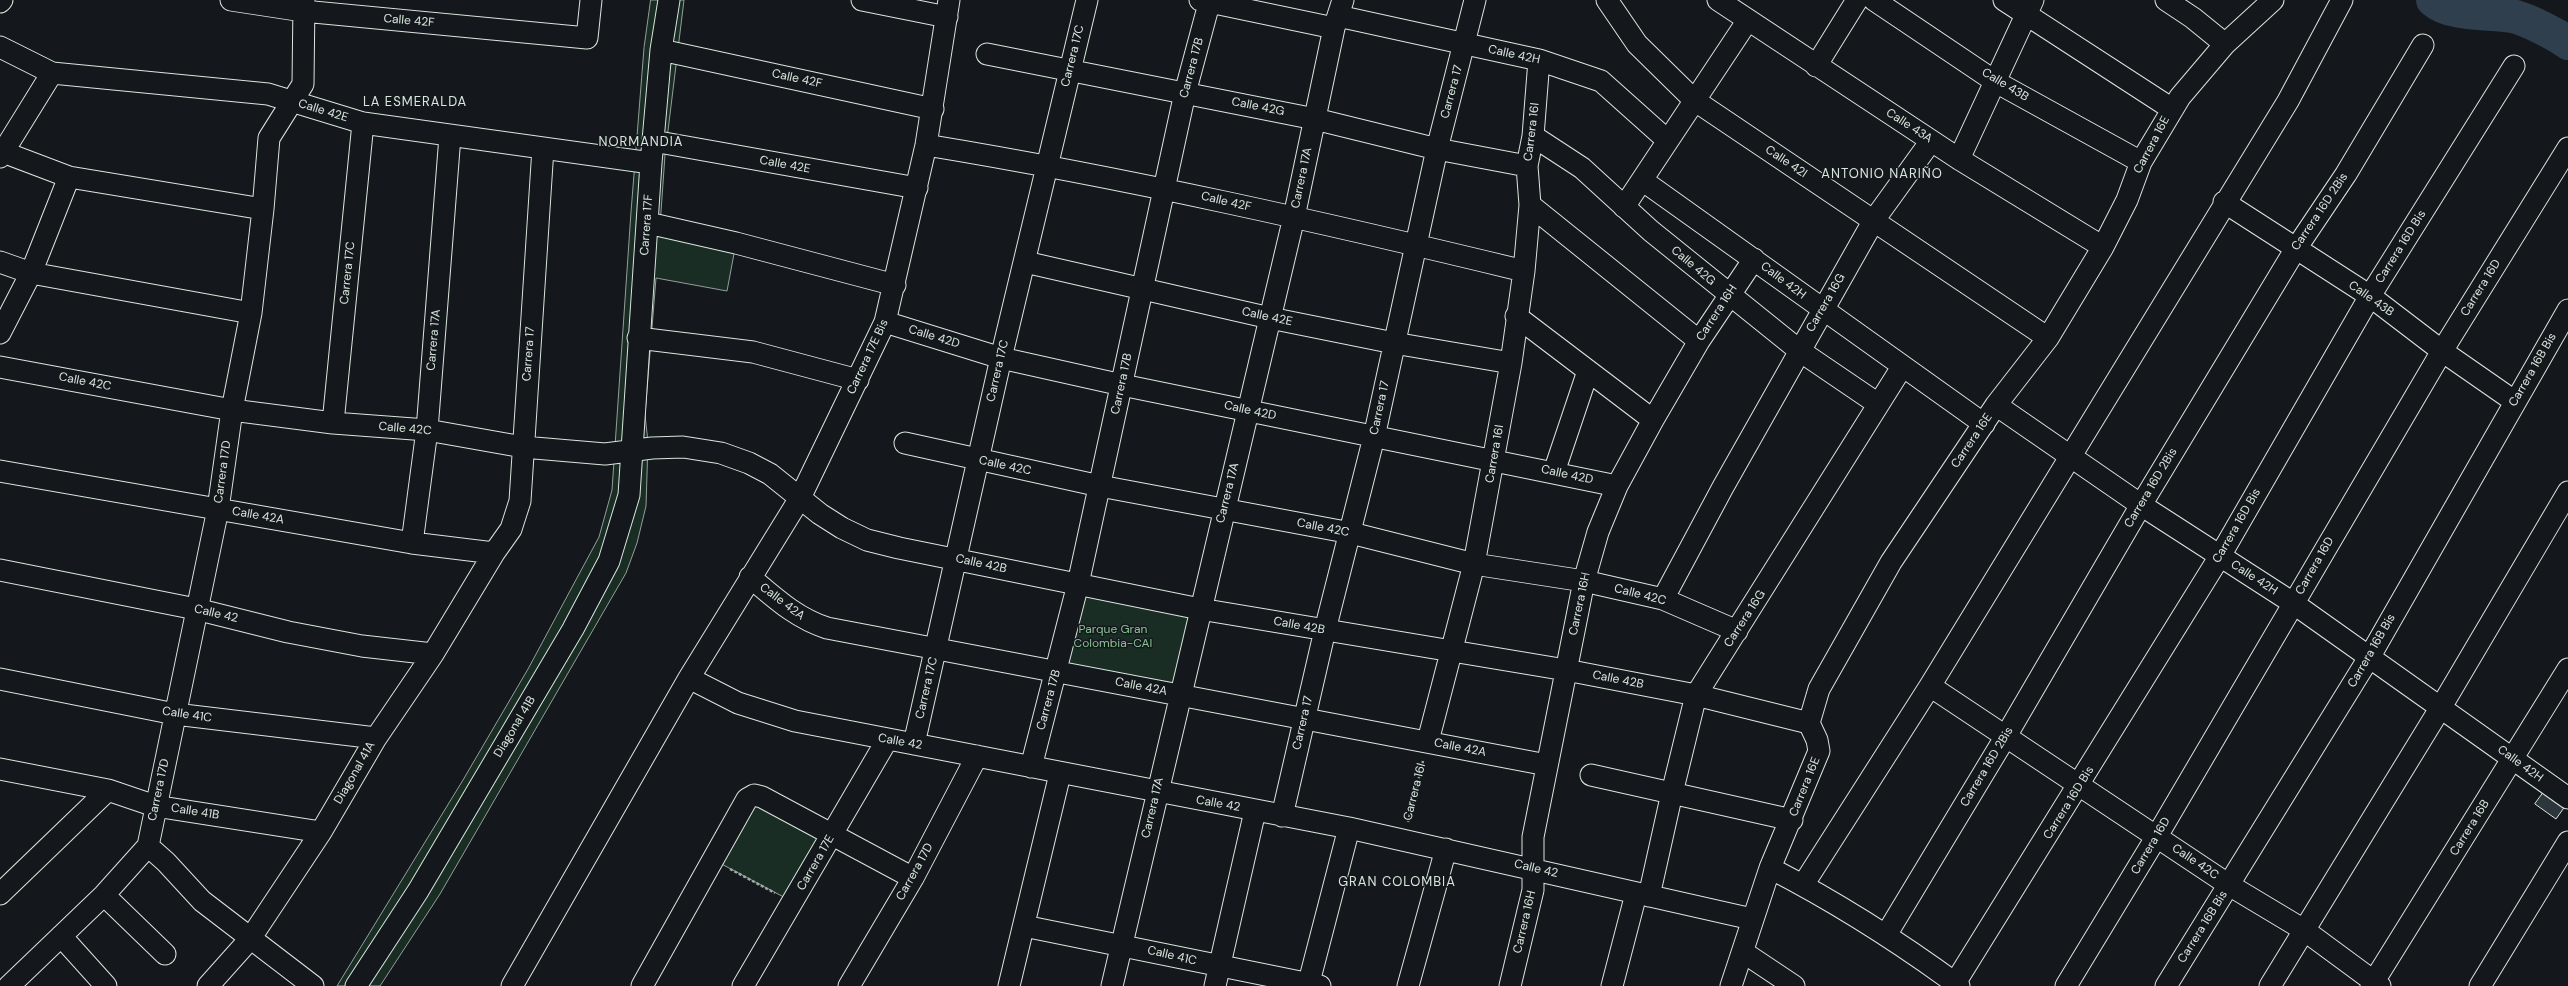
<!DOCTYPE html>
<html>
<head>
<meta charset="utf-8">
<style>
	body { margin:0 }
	canvas { display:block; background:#14181c }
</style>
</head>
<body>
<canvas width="2568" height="986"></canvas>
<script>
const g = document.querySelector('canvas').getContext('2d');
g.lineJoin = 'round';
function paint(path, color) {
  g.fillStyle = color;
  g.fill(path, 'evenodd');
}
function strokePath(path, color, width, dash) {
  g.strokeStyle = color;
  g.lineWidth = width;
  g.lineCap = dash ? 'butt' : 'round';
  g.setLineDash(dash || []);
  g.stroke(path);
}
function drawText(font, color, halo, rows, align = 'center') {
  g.font = font + ' "DM Sans",sans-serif';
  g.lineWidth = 3;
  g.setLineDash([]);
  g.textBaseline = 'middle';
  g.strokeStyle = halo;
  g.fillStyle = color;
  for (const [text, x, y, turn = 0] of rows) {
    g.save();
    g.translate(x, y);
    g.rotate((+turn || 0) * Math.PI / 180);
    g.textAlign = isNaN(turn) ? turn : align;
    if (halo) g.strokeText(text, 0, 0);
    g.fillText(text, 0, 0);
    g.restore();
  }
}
const green = new Path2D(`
	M651,0H684L665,155L660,226L736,243L727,291L656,278L645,415L648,442L646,506L637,543L626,573L440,894L380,986H337L463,780L528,669L599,537L612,490L631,212L644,48Z
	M1078,584L1200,609L1180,695L1056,671Z
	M747,799L834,833L793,902L714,860Z`);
const river = new Path2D(`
	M2433,0C2451,16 2489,12 2512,16C2526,19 2556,34 2568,43`);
const building = new Path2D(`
	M2549,785L2568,802L2556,819L2535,804Z`);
const path = new Path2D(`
	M1408,822L1423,761
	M730,869L775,893`);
const minor = new Path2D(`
	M231,0L303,11L587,38L591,0
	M862,0L947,17
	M1200,0L1334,28
	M1607,0L1637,44L1694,100L2048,338
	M1718,0L1959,159L2103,247
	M1874,0L1996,82L2141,162
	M2004,0L2172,109
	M2166,0L2193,18L2225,44
	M0,2L2,0
	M1338,16L1539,60L1601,81L1667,140
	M0,47L52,73L268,94L363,123L651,163
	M661,50L933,109
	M987,54L1315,119L1437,149L1527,166
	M1816,66L1857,0
	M1533,136L1582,168L1651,231L1800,351L1878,404
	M653,141L917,188
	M926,145C1127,178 1326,223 1524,271
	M3,152L69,177L263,209
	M0,157L52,73
	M1959,159L2033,0
	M1642,180L1984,424
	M2224,202L2370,296L2442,351L2514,401
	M1530,205L1699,341
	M1624,207L1748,20
	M648,223L736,243L895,285
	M0,262L31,273L251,313
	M1025,262L1270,318L1394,343L1511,363
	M1516,316L1653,420
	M885,322L1001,358L1122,385L1617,486
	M0,333L31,273L69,177
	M638,338L753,352L858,380
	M0,367L232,410L333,423L427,430L523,447L605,454L652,448L683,447L721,453L749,463L770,474L820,514L842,528L867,540L899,548L1200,609L1566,670L1696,695L1809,723
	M1996,405L2141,505L2293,603L2568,798
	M333,423L363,123
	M905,443L1100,486L1351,533L1474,564L1584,581L1663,599L1737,631
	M0,471L412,543L494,553
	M1554,472L1588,371
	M412,543L427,430L450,136
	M0,570L196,609L288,632L362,646L433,654
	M750,577C775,598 796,618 827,628L1547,765
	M1663,599L1723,487L1874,220L1931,141
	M689,678L738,703L795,721L1349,828L1752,919
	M0,679L175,714L376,738
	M1930,686L2229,885L2304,930L2380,986
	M1428,741L1474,564L1511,363L1524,271L1530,205L1527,166L1533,136L1539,60
	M914,744L1001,358L1087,0
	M1031,767L1078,584L1185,93L1210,0
	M0,769L108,790L155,806L321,832
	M1591,775L1792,820
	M1282,816L1325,630L1374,437L1437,149L1475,0
	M148,846L218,509L232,410L251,313L263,209L269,138L303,84L304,0
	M148,846L166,862L202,901L313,986
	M1770,868C1836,902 1899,942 1959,986
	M1803,885L1930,686L2288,101L2342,0
	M0,894L108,790
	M104,895L165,954
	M1649,896L1672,793L1696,695L1902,367
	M1024,926L1320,986
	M1886,935L2006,736L2141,505L2295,250L2346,174L2423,45
	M61,936L106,986
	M1743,952L1794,986
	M1955,983L2220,556L2370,296L2514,66
	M9,986L104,895L148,846
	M208,986L250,939L321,832L376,738L433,654L494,553L511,529L520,501L543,148
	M356,986L418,891L573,629L609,561L629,495L651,163L661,50L669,0
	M512,986L689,678L800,498L885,322L926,145L949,0
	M642,986L747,799L754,795L762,797L913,878
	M743,986L887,740
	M849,986L913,878L977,756
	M1009,986L1060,774
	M1112,986L1294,217L1334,28L1343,0
	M1215,986L1255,811
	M1308,986L1349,828
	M1408,986L1446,849
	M1510,986L1533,890V837L1584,581L1598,532L1617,486L1653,420L1699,341L1754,259
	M1612,986L1636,894
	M1731,986L1770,868L1819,751L1817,740L1809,723L1819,689L1891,562L1996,405L2048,338L2103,247L2127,200L2141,162L2180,97L2225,44L2273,0
	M2066,986L2157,836L2442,351L2568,148
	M2166,986L2370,656L2568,310
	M2270,986L2441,707L2568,492
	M2371,986L2568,669
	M2480,986L2568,842`);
const streetNames = [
	["Calle 42F",409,21,5],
	["Calle 42H",1514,55,12],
	["Carrera 17C",1073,56,-76],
	["Carrera 17B",1192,68,-75],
	["Calle 42F",797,79,12],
	["Calle 43B",2005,85,31],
	["Carrera 17",1452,92,-75],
	["Calle 42G",1258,107,11],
	["Calle 42E",323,111,17],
	["Calle 43A",1909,126,33],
	["Carrera 16I",1532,132,-83],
	["Carrera 16E",2152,145,-62],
	["Calle 42I",1786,162,34],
	["Calle 42E",785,165,10],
	["Carrera 17A",1302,178,-78],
	["Calle 42F",1226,202,13],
	["Carrera 16D 2Bis",2320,212,-56],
	["Carrera 17F",647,225,-86],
	["Carrera 16D Bis",2401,247,-58],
	["Calle 42G",1693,266,40],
	["Carrera 17C",348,273,-84],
	["Calle 42H",1783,281,37],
	["Carrera 16D",2481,288,-58],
	["Calle 43B",2371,299,35],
	["Carrera 16G",1826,303,-60],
	["Carrera 16H",1717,313,-57],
	["Calle 42E",1267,317,12],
	["Calle 42D",934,337,17],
	["Carrera 17A",434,340,-85],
	["Carrera 17",529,354,-86],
	["Carrera 17E Bis",868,357,-65],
	["Carrera 16B Bis",2533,370,-60],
	["Carrera 17C",998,371,-77],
	["Calle 42C",85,382,11],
	["Carrera 17B",1122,384,-78],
	["Carrera 17",1380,408,-78],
	["Calle 42D",1250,411,12],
	["Calle 42C",405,429,5],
	["Carrera 16E",1972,441,-56],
	["Carrera 16I",1495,454,-80],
	["Calle 42C",1005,466,12],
	["Carrera 17D",223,472,-82],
	["Calle 42D",1567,475,12],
	["Carrera 16D 2Bis",2151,488,-59],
	["Carrera 17A",1228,493,-76],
	["Calle 42A",258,516,10],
	["Carrera 16D Bis",2237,526,-60],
	["Calle 42C",1323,528,11],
	["Calle 42B",981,564,12],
	["Carrera 16D",2315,566,-60],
	["Calle 42H",2254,578,33],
	["Calle 42C",1640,595,14],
	["Calle 42A",782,602,37],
	["Carrera 16H",1580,604,-78],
	["Calle 42",216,614,13],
	["Carrera 16G",1745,619,-57],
	["Calle 42B",1299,626,10],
	["Carrera 16B Bis",2372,651,-60],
	["Calle 42B",1618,680,11],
	["Calle 42A",1141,687,11],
	["Carrera 17C",927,688,-77],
	["Carrera 17B",1049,700,-75],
	["Calle 41C",187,715,8],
	["Carrera 17",1303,723,-77],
	["Diagonal 41B",515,727,-59],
	["Calle 42",900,742,10],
	["Calle 42A",1460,748,11],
	["Calle 42H",2520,764,36],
	["Carrera 16D 2Bis",1987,767,-59],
	["Diagonal 41A",355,773,-60],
	["Carrera 16E",1805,787,-68],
	["Carrera 17D",159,790,-78],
	["Carrera 16I",1415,792,-76],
	["Carrera 16D Bis",2069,803,-58],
	["Calle 42",1218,804,10],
	["Carrera 17A",1153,808,-77],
	["Calle 41B",195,812,9],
	["Carrera 16B",2470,828,-58],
	["Carrera 16D",2151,846,-59],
	["Calle 42C",2195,862,34],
	["Carrera 17E",816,863,-60],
	["Calle 42",1536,869,13],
	["Carrera 17D",915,872,-61],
	["Carrera 16H",1525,922,-77],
	["Carrera 16B Bis",2203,927,-58],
	["Calle 41C",1172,956,13]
];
const parkNames = [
	["Parque Gran",1113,630],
	["Colombia-CAI",1113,644]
];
const neighbourhoodNames = [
	["LA ESMERALDA",415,103],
	["NORMANDIA",641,143],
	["ANTONIO NARIÑO",1882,175],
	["GRAN COLOMBIA",1397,883]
];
paint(green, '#1a2d24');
strokePath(green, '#939e99', 1);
strokePath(river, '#2f3f4d', 34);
paint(building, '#2c363c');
strokePath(building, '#d8e6dc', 1);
strokePath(minor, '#d8e6dc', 23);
strokePath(path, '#9da8a2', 2.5, [3, 2]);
strokePath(minor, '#14181c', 21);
drawText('12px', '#d8e6dc', '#14181c', streetNames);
drawText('12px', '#8ac095', '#14181c', parkNames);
g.letterSpacing = '1px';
drawText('13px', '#d8e6dc', '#14181c', neighbourhoodNames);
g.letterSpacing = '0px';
</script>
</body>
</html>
